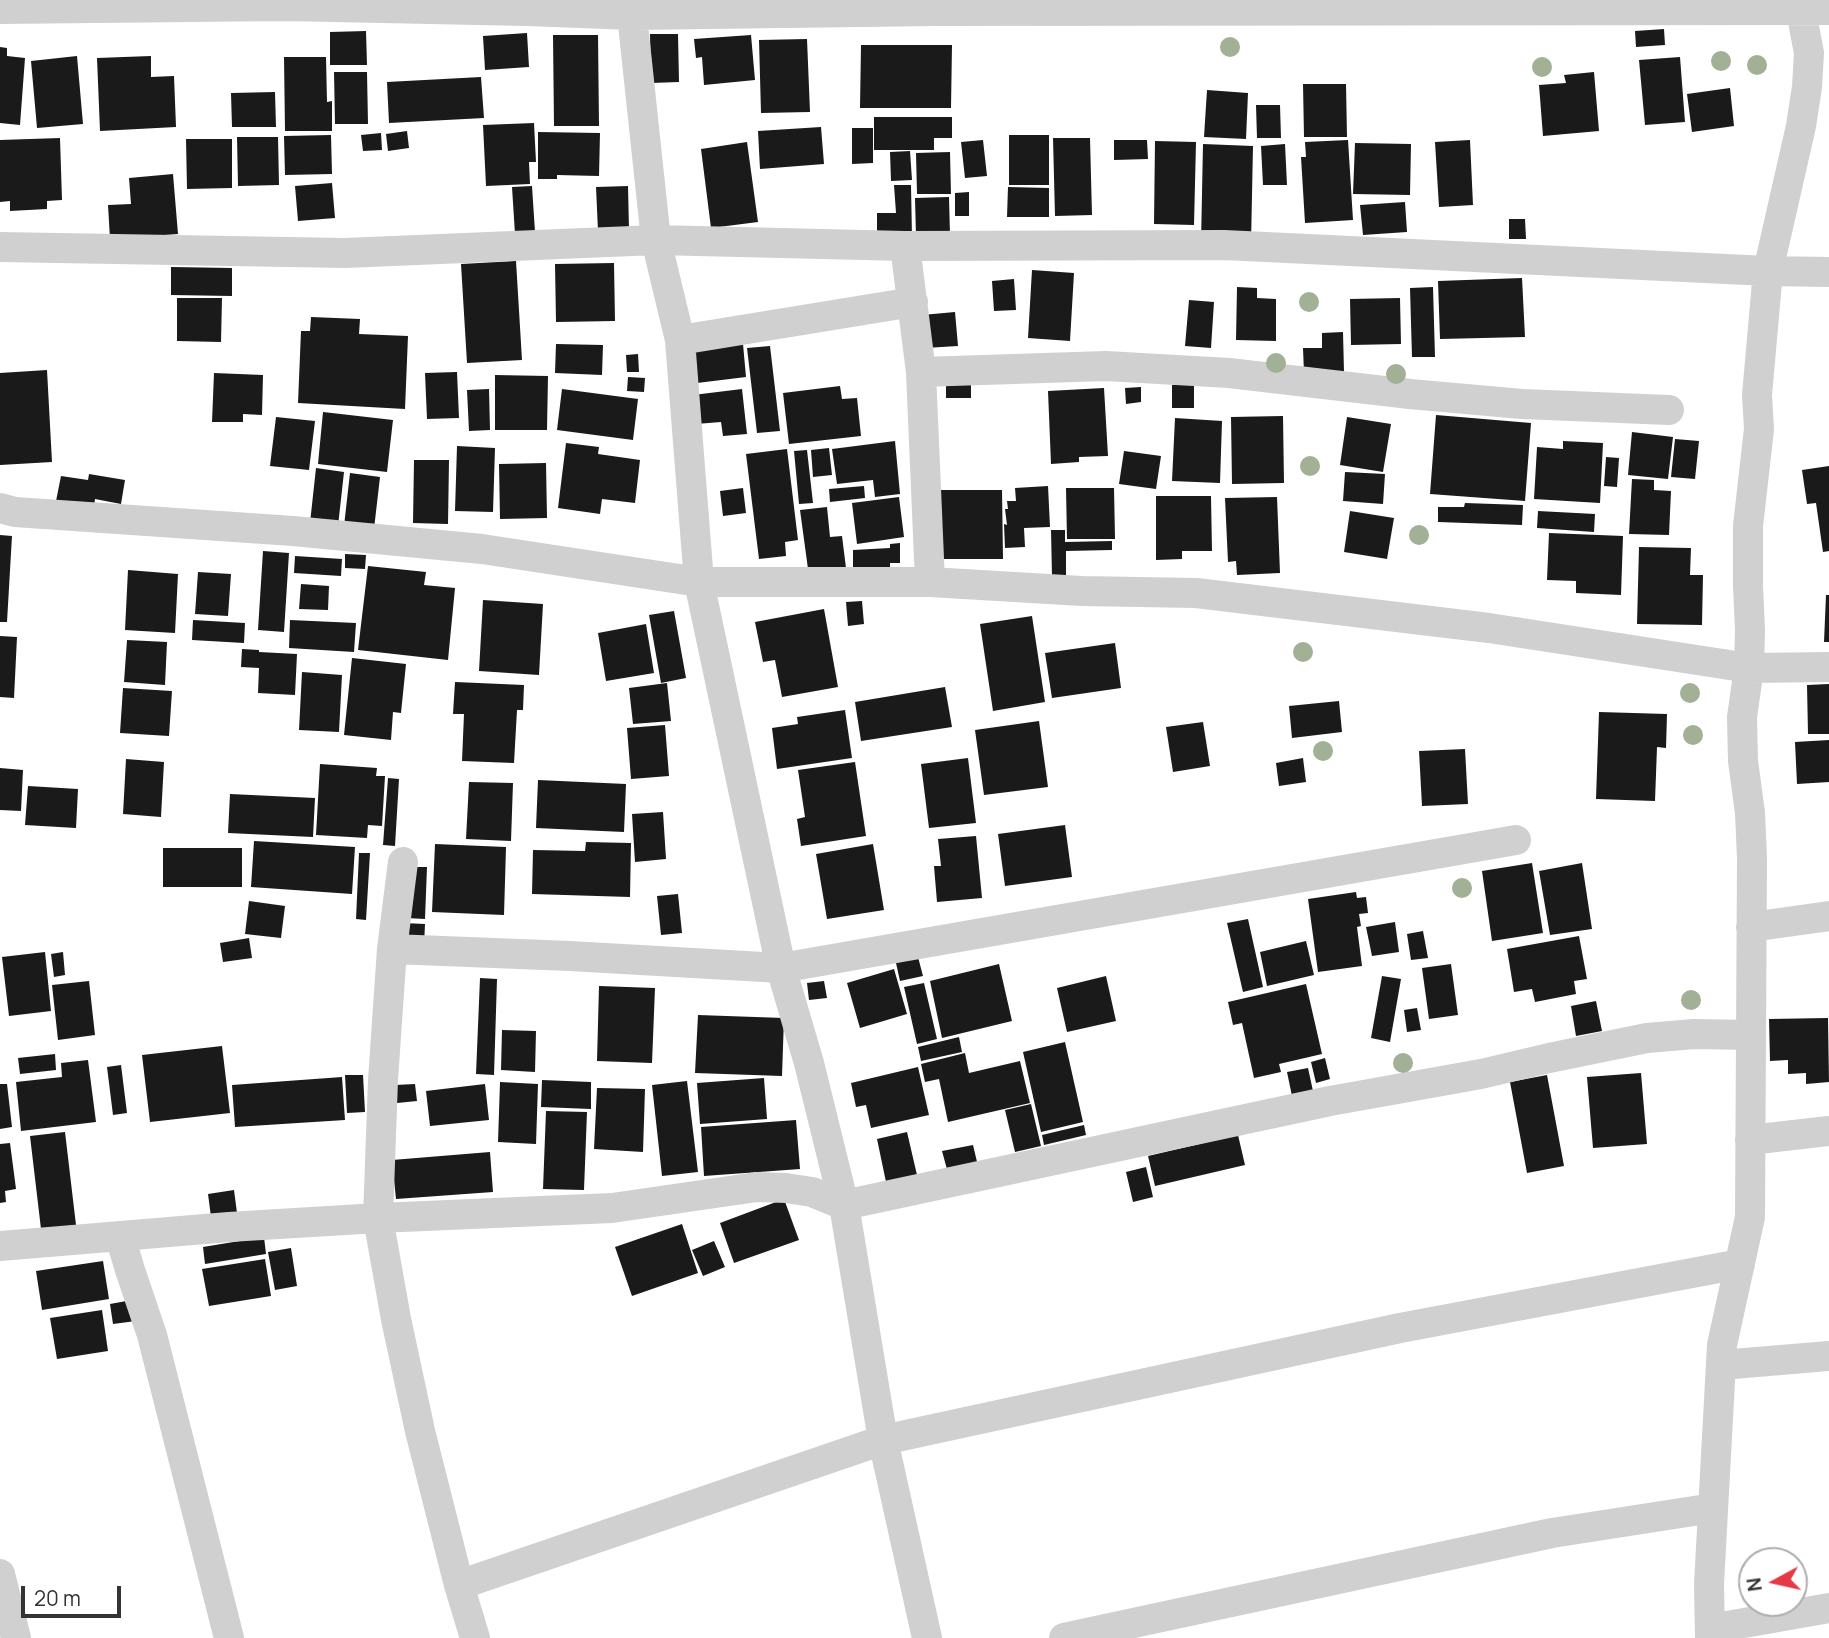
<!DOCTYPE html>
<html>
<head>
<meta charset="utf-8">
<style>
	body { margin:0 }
	#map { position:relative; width:1829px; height:1638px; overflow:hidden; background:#fff; font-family:Manrope,sans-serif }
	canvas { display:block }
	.north { position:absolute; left:1738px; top:1547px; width:70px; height:70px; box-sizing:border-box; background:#fff; border:2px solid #adadad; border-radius:50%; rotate:262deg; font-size:19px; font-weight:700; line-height:28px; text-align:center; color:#333 }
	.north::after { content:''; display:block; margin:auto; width:24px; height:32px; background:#e63946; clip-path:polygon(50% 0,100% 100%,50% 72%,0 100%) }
	.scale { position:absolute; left:21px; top:1586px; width:100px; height:32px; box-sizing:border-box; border:4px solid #333; border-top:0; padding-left:9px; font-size:21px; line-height:24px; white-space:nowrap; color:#333; -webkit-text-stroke:5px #fff; paint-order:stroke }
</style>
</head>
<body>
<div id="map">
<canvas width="1829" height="1638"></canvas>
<div class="north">N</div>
<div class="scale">20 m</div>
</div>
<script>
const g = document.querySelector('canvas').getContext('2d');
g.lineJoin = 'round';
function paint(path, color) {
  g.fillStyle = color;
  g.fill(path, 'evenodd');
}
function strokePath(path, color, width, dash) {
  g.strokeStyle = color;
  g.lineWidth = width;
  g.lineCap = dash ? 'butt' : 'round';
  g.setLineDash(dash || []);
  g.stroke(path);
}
const building = new Path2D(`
	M1664,29L1665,45L1636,47L1635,31Z
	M366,31L367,65H330V32Z
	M527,33L529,67L485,70L483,36Z
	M650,34H678L679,82L651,83Z
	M553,35H598L599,126H554Z
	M751,35L755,80L704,85L702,57L696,58L694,39Z
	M807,39L810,112L761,113L759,40Z
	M861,45H952L951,108H860Z
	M0,47L7,48V56L25,58L20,125L0,123Z
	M77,56L83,124L37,128L31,61Z
	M151,56V77L174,76L176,127L100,131L97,58Z
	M284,57H326L327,102L332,101V131H285Z
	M1680,57L1685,122L1645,125L1639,60Z
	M334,72H367L368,124H335Z
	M1594,72L1599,131L1543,136L1539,85L1566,83L1564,75Z
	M481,77L484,118L389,123L387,82Z
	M1303,84H1346L1347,137H1304Z
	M1730,88L1734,126L1692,132L1687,94Z
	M1207,90L1248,93L1246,139L1204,137Z
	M275,92L276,127H232L231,93Z
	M1256,105H1280L1281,138H1257Z
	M874,117H952V138H934V150H874Z
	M534,123L536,162H529L530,184L486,186L483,125Z
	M821,127L824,164L760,169L758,131Z
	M852,128H873V163L852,164Z
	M407,131L409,148L388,151L386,134Z
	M538,132L600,133L599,176L557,175V179H538Z
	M381,133L382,150L363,151L361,135Z
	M331,135L332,174L285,175L284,136Z
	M1009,135H1049V185H1009Z
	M237,137H278L279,185L238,186Z
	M60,138L62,200L47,201V209L10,211V201L0,202V140Z
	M1053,138H1090L1092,215L1055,216Z
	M186,139H232V188L187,189Z
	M983,140L987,176L965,178L961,142Z
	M1114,140H1147L1148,159L1114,160Z
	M1348,140L1353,220L1305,223L1301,157H1306L1305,142Z
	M1470,140L1473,205L1439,207L1435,142Z
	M1155,141L1196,142L1194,225L1154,224Z
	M747,142L758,222L711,228L701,149Z
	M1355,143L1411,144L1410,195L1353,194Z
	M1203,144L1253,146L1251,244L1201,243Z
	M1285,144L1287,185H1263L1261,146Z
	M910,151L912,180L891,181L890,152Z
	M950,152L951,194H917L916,153Z
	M173,174L178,234L110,239L108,205L131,204L129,178Z
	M332,183L335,218L298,221L295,186Z
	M894,185H911L912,238L877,239V213H896Z
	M532,186L535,232L515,234L512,187Z
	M628,186L629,230L598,231L596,187Z
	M1008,187L1049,188V217H1007Z
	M969,192V216H955V193Z
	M949,197L950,235L916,236L915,198Z
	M1405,202L1407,232L1363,235L1360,205Z
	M1509,219H1525L1526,239H1509Z
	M516,261L522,360L467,363L461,264Z
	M614,263L615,321L556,322L555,264Z
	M171,267L232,268V296L171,295Z
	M1032,270L1074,273L1070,341L1028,338Z
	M1522,278L1525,337L1440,339L1438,281Z
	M1014,279L1016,310L994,311L992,281Z
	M1237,287L1257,288V298L1276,299V341L1236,340Z
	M1433,287L1435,357H1412L1410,288Z
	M177,298H222L221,342L177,341Z
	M1400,298L1401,344L1351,345L1350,299Z
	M1189,300L1214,302L1211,348L1185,346Z
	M955,312L958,346L925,348L922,315Z
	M311,317L360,319L359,334L408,336L405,409L298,403L301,331H310Z
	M1343,332L1344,372L1304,373L1303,348H1322V333Z
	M742,333L746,377L697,383L692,338Z
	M556,344L603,345L602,375L555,373Z
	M770,346L780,431L757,433L747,348Z
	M638,354L639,372H627L626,355Z
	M47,370L52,462L0,465V373Z
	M457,372L459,418L427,419L425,373Z
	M214,373L263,375L262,415L243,414V422H212Z
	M495,375L548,376L547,430H495Z
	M628,377L645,378L644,392L627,391Z
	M946,381H971V398H946Z
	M1172,385H1194V408H1172Z
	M840,386L842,399L857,398L861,436L789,444L783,393Z
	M1141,387V402L1126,404L1125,388Z
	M1104,388L1108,456L1079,457V462L1051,464L1048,391Z
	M489,389L490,430L469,431L467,390Z
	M562,389L638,399L633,440L557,430Z
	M742,389L747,434L723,436L721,422L696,424L693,395Z
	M323,412L393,420L387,472L318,464Z
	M1436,415L1531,423L1525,501L1430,494Z
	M1283,416L1284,483L1232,484L1231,417Z
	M276,417L315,421L309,470L270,466Z
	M1347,417L1391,424L1383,472L1340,465Z
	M1175,418L1222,421L1220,483L1172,481Z
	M1632,432L1673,437L1668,479L1628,475Z
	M1675,439L1699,441L1695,479L1671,477Z
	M895,441L900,494L875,497L873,480L837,484L832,449Z
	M1563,441L1603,443L1600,503L1534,499L1537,447L1563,449Z
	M566,443L599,447L598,454L640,460L635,503L602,499L600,514L558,508Z
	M457,446L495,448L493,512L455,511Z
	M829,448L832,475L813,477L811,450Z
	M787,449L798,540L785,542L786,556L759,559L746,454Z
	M807,450L813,503L799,504L794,451Z
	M1124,451L1161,456L1156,489L1119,484Z
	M1606,457L1619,458L1617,487L1604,486Z
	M414,460H449L448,524L413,523Z
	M546,463L547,518L500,519L499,464Z
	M1829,466V551L1823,552L1816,503L1807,504L1802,470Z
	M316,468L344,472L338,526L310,523Z
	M1345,472L1385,474L1383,504L1343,501Z
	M350,473L380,477L374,529L344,526Z
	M89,474L125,480L121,504L95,499L94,507L56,501L61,476L88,480Z
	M1632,479L1654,480V490L1671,491L1669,535L1629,534Z
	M864,486L865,498L830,502L829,489Z
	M1048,486L1050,527L1024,528L1025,547L1005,548L1004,524L1007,525L1005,509H1008L1007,501H1016L1015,488Z
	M743,488L746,513L723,516L720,491Z
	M1066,488H1114L1115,539H1067Z
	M939,490H1002L1003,559H940Z
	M1156,496H1211L1212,551H1182V559L1156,560Z
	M899,497L904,537L857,544L852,503Z
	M1277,497L1280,573L1237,575L1236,561L1228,562L1225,498Z
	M1465,503L1523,505L1522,525L1438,522V507H1464Z
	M827,507L830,537L842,536L846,568L808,569L800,510Z
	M1350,511L1394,518L1387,559L1344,552Z
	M1538,511L1595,514L1594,532L1537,528Z
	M1051,530H1065V542L1112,541V550L1066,551V577H1052Z
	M1549,533L1623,536L1621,595L1576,593V581L1547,580Z
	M0,535L12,536L7,622H0Z
	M900,543V563H890V577L853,570V550L890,548V544Z
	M1639,547L1691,548L1690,575H1703L1702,625L1637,624Z
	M263,551L289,553L284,632L258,630Z
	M345,554L366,555L365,569L345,568Z
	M295,556L342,559L341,576L294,573Z
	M368,566L426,572L424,585L455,588L448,660L358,650Z
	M128,570L178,574L175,633L125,630Z
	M198,572L231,574L228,616L195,614Z
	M301,584L329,586L328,610L299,609Z
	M1826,595H1829V642H1824Z
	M483,600L543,604L539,675L479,671Z
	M862,601L864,624L848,626L846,602Z
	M824,609L838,687L782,697L775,660L763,662L755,622Z
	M674,611L686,678L661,683L649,615Z
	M1032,616L1045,702L993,711L980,624Z
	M193,620L245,623L244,643L192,640Z
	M290,620L356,623L354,652L289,648Z
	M646,624L654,673L606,681L598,633Z
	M0,636L17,637L14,698L0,697Z
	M127,640L167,642L165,685L124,682Z
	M1115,643L1121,688L1052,698L1045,653Z
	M242,649L259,650V652L297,654L295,695L258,693L259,668L241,667Z
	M352,658L406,664L401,713L393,712L391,740L344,735Z
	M302,672L342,675L339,732L299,730Z
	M455,682L524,685L523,710H517L514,763L462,761L464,714H453Z
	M667,683L671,721L633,724L629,688Z
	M1829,684V734H1808L1807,685Z
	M945,687L952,727L861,741L855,702Z
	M123,688L172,691L169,736L120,733Z
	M1339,701L1342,732L1292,738L1289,706Z
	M845,710L852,758L777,769L772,728L798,724L797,717Z
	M1599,712L1667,714L1666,748L1657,747L1655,801L1596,799Z
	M1039,721L1048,787L984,795L975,730Z
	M1203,722L1210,766L1173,772L1166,727Z
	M665,725L669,776L631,779L627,728Z
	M1829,740V782L1797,784L1795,742Z
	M1465,749L1468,804L1422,806L1419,751Z
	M968,758L976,823L929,828L921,764Z
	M1303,758L1306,782L1279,786L1276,763Z
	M126,759L164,762L161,817L123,814Z
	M855,762L866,836L801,846L797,819L805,817L798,770Z
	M320,764L377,768L376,776H385L382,826L368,825L367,838L316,835Z
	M0,768L23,770L21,811L0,810Z
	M388,778L399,779L395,846L383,845Z
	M538,780L626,784L624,832L536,828Z
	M469,782L513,783L511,841L466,839Z
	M28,786L78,789L76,828L25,825Z
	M230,794L315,798L313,837L228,833Z
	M663,812L666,859L635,862L632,814Z
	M1065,825L1072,877L1005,886L998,834Z
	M976,836L982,898L937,902L934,866H941L938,839Z
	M254,841L355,847L352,894L251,887Z
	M586,842L631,843L630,897L532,894L533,850L585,851Z
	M435,844L506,847L504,915L432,912Z
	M873,844L884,910L827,919L816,854Z
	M163,848H242V887H163Z
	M359,853H370L366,920L356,919Z
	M1532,863L1543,933L1492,941L1482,871Z
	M1582,863L1592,929L1550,935L1539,871Z
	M408,867H427L425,919L406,918Z
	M1356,892L1357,898L1366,897L1368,913L1359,914L1361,926L1357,927L1362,966L1318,972L1308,899Z
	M678,894L682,933L661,935L657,896Z
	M249,901L285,906L281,938L245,934Z
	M1248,919L1263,987L1243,992L1227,923Z
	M1395,922L1399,952L1372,956L1366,927Z
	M403,923L425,924L424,946L403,945Z
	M1423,931L1428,958L1411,960L1407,934Z
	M1579,936L1587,979L1574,981L1576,994L1535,1002L1532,989L1514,992L1507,949Z
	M249,938L252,958L223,962L220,943Z
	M1306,941L1314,975L1267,986L1260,952Z
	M45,952L51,1011L9,1016L2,957Z
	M63,952L65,975L54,977L51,954Z
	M918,957L923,976L900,981L896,963Z
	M999,964L1012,1021L942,1038L930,981Z
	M1451,964L1458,1015L1429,1019L1422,968Z
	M894,969L907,1014L860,1028L847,983Z
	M1106,976L1116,1021L1067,1032L1057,988Z
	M1382,976L1401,979L1390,1042L1371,1038Z
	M480,978L497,979L494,1075L476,1074Z
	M89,981L95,1035L58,1040L52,985Z
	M824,981L827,998L809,1000L807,983Z
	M924,983L937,1039L917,1044L904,987Z
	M1306,984L1322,1054L1279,1064L1281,1072L1254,1078L1242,1023L1233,1025L1228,1002Z
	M599,986L655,988L652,1063L597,1061Z
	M1596,1001L1602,1031L1576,1036L1571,1006Z
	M1417,1008L1421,1030L1407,1032L1404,1010Z
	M698,1015L784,1018L782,1076L695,1073Z
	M1828,1018L1829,1082L1806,1084V1073L1788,1074V1060L1770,1061L1769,1019Z
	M502,1030L536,1031L535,1072L501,1070Z
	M959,1037L962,1052L921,1061L918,1047Z
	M1065,1042L1083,1122L1041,1132L1023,1052Z
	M222,1046L230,1113L150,1122L142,1055Z
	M965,1053L969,1073L1020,1061L1030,1103L948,1122L939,1079L925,1082L921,1064Z
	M55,1054L56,1070L20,1074L18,1058Z
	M1325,1058L1330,1079L1316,1083L1311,1062Z
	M88,1060L96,1122L21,1131L16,1082L62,1077L61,1063Z
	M121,1065L127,1113L113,1115L107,1067Z
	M918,1067L929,1115L871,1128L866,1105L856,1107L851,1083Z
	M1308,1068L1313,1091L1292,1096L1287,1072Z
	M1641,1073L1647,1144L1593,1148L1587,1077Z
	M345,1075H363L365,1112L347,1113Z
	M1547,1075L1564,1166L1527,1173L1510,1082Z
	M342,1077L345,1120L235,1127L232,1085Z
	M764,1078L767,1119L700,1124L697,1083Z
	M542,1080L591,1082V1109L541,1107Z
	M687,1081L698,1172L662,1176L652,1085Z
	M500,1082L538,1084L536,1144L498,1142Z
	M0,1084H7L12,1127L0,1129Z
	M415,1084L417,1101L397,1103L395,1085Z
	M485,1084L489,1120L430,1126L426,1091Z
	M597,1088L645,1089L643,1152L594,1149Z
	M1031,1104L1041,1146L1015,1152L1005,1110Z
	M546,1111L587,1112L584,1190L543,1189Z
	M796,1120L800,1169L704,1176L701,1127Z
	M1084,1125L1086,1135L1044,1145L1042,1135Z
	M65,1132L76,1225L41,1229L30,1136Z
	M907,1132L917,1175L886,1182L877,1139Z
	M1238,1135L1245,1165L1155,1186L1148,1156Z
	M10,1143L16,1189L5,1191L6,1202L0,1203V1144Z
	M973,1145L978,1166L948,1173L942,1151Z
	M490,1152L493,1192L396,1199L392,1160Z
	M1146,1167L1153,1197L1133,1202L1126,1172Z
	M234,1190L237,1213L211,1217L208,1194Z
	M784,1199L799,1240L734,1263L720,1223Z
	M682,1224L698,1273L632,1296L615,1247Z
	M264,1237L266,1254L205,1264L203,1247Z
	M714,1241L725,1267L703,1276L692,1250Z
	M291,1248L297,1286L275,1290L268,1252Z
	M265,1259L271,1296L209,1306L202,1269Z
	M103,1261L109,1299L42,1310L36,1271Z
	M132,1300L136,1321L113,1324L110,1304Z
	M102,1310L108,1351L57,1359L50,1318Z`);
const minor = new Path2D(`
	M633,0L632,15L656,240L680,340L699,582L781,968L809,1063L844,1205L883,1440L927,1638
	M0,9L285,6L527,11L632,15L937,11L1829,10
	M905,246L921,372L930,582
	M0,247L345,253L656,240L905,246L1224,245L1768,271L1829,272
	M680,340L913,302
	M921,372L1106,366L1229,373L1410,394L1522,404L1669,410
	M0,508L15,512L293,531L482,549L699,582H930L1082,591L1196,593L1489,628L1749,668L1829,667
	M403,862L392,949L383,1080L378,1218L396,1319L420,1431L459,1585L475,1638
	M1751,927L1829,916
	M392,949L570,956L781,968L1516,840
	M1750,1140L1829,1131
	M120,1236L130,1270L152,1335L229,1638
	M0,1246L229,1227L378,1218L612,1208L757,1187L786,1188L812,1192L844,1205L1330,1101L1481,1074L1549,1058L1647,1038L1694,1034L1751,1035
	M1721,1365L1829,1356
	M0,1574L16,1638
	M459,1585L883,1440L1400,1328L1740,1264
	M1710,1629L1829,1608
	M1064,1638L1552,1533L1713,1508
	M1710,1638L1709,1584L1722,1345L1750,1217L1752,858L1750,813L1743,761L1742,717L1749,668L1750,630L1748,586V526L1759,429L1757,395L1768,271L1801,126L1807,87L1809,53L1801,11L1804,0`);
const trees = [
	[1230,47],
	[1721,61],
	[1757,65],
	[1542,67],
	[1309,302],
	[1276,363],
	[1396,374],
	[1310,466],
	[1419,535],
	[1303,652],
	[1690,693],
	[1693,735],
	[1323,751],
	[1462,888],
	[1691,1000],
	[1403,1063]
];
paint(building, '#1a1a1a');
strokePath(minor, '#d0d0d0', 30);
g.fillStyle = '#a2b095';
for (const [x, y] of trees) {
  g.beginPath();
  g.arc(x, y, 10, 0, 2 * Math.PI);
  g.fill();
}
</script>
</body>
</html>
